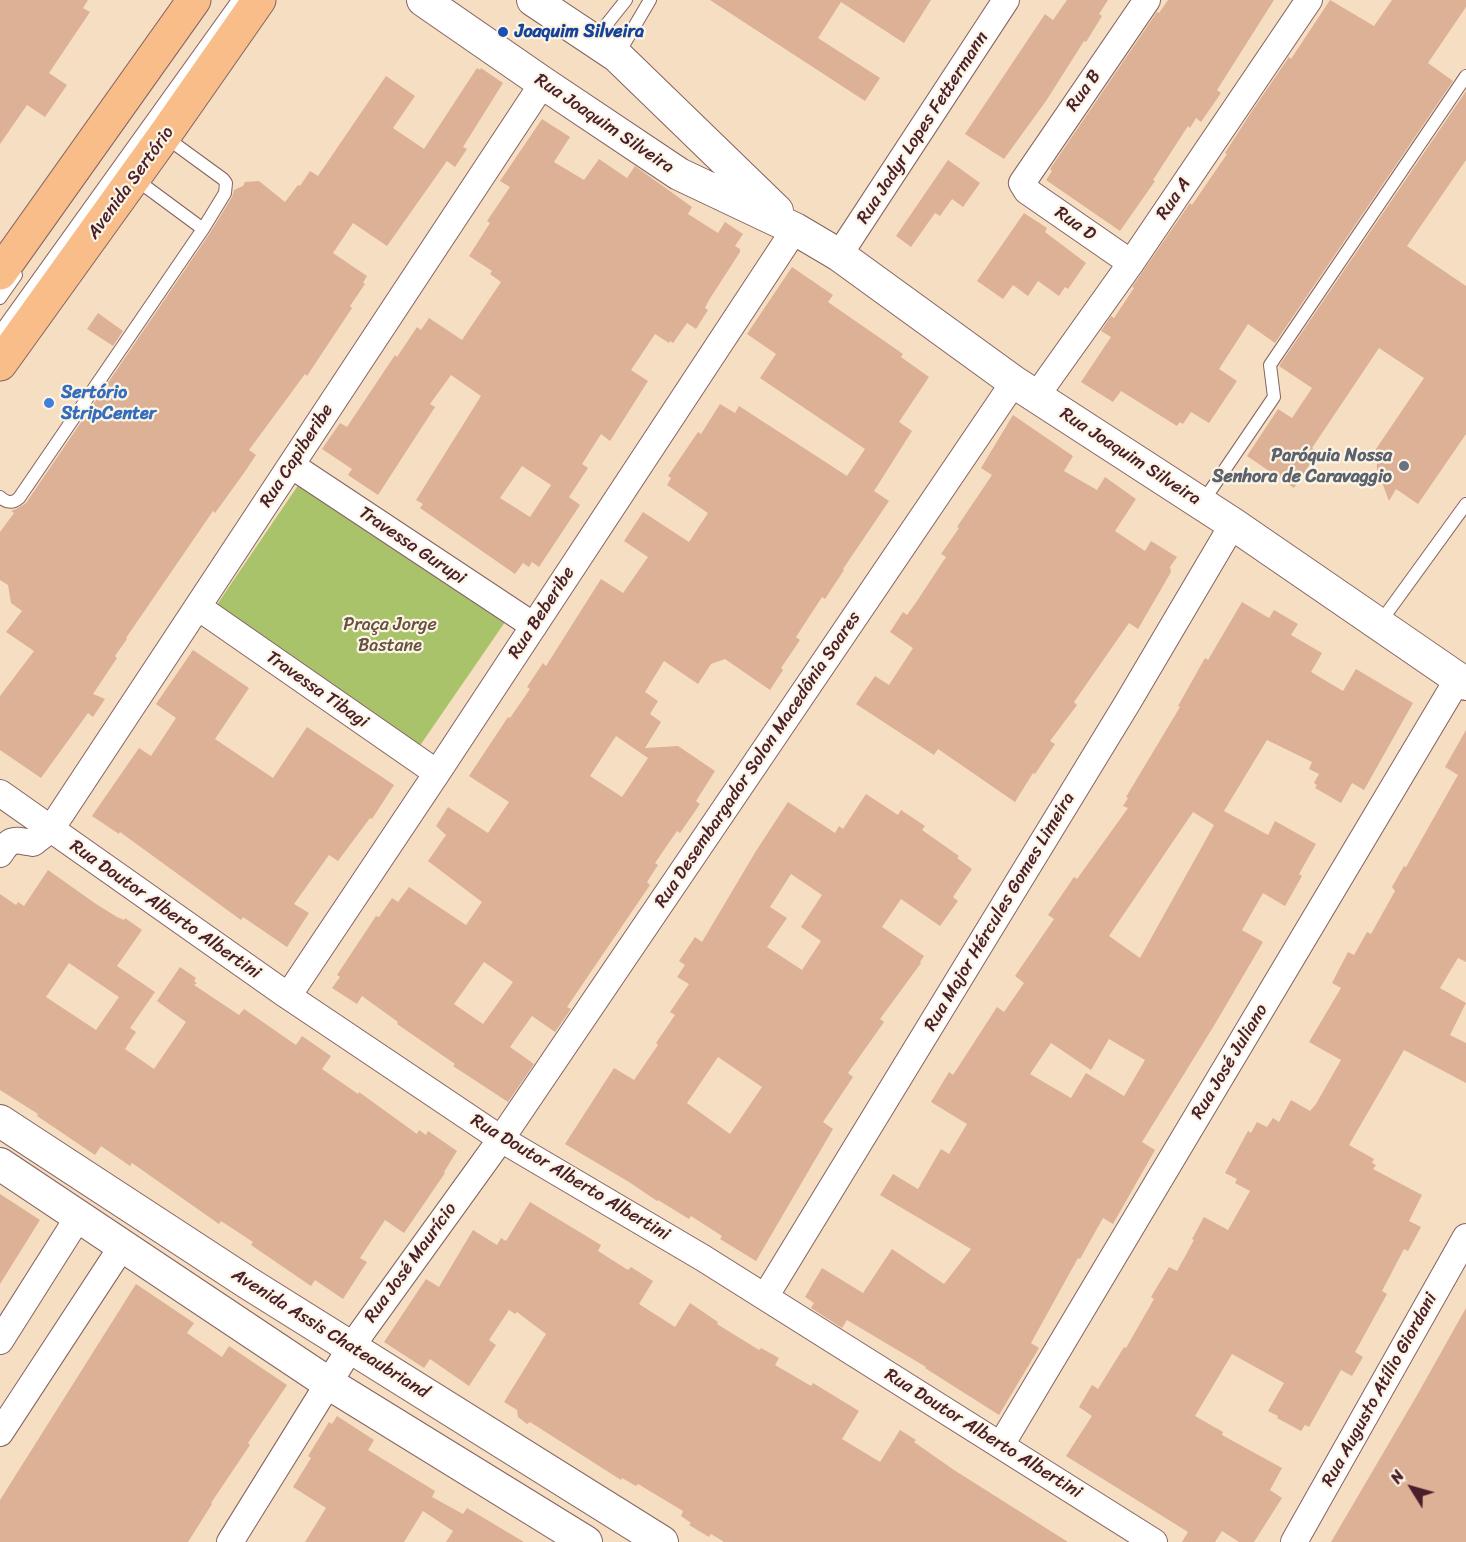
<!DOCTYPE html>
<html>
<head>
<meta charset="utf-8">
<style>
	body { margin:0 }
	#map { position:relative; width:1466px; height:1542px; overflow:hidden; background:#f5dec2; font-family:Sriracha,sans-serif }
	canvas { display:block }
	.north { position:absolute; left:1382px; top:1458px; width:60px; height:60px; -webkit-text-stroke:4px #fcf5e5; paint-order:stroke; rotate:307deg; font-size:16px; font-weight:700; line-height:24px; text-align:center; color:#4a1f2b }
	.north::after { content:''; display:block; margin:auto; width:21px; height:27px; background:#4a1f2b; clip-path:polygon(50% 0,100% 100%,50% 72%,0 100%) }
</style>
</head>
<body>
<div id="map">
<canvas width="1466" height="1542"></canvas>
<div class="north">N</div>
</div>
<script>
const g = document.querySelector('canvas').getContext('2d');
g.lineJoin = 'round';
function paint(path, color) {
  g.fillStyle = color;
  g.fill(path, 'evenodd');
}
function strokePath(path, color, width, dash) {
  g.strokeStyle = color;
  g.lineWidth = width;
  g.lineCap = dash ? 'butt' : 'round';
  g.setLineDash(dash || []);
  g.stroke(path);
}
function drawText(font, color, halo, rows, align = 'center') {
  g.font = font + ' Sriracha,sans-serif';
  g.lineWidth = 4.5;
  g.setLineDash([]);
  g.textBaseline = 'middle';
  g.strokeStyle = halo;
  g.fillStyle = color;
  for (const [text, x, y, turn = 0] of rows) {
    g.save();
    g.translate(x, y);
    g.rotate((+turn || 0) * Math.PI / 180);
    g.textAlign = isNaN(turn) ? turn : align;
    if (halo) g.strokeText(text, 0, 0);
    g.fillText(text, 0, 0);
    g.restore();
  }
}
const green = new Path2D(`
	M299,484L505,622L419,747L216,606Z`);
const building = new Path2D(`
	M0,0H88L83,8L90,12L49,73L67,85L45,117L27,105L0,144Z
	M710,0H931L904,43L841,2L818,38L880,78L865,101Z
	M1067,0H1108L1099,14L1102,16L1086,42L1084,41L1046,101L1004,159L965,134L1045,14L1053,20Z
	M1168,0H1274L1217,90L1221,93L1201,122L1196,118L1190,128L1188,126L1153,180L1155,181L1120,231L1046,180L1052,171L1050,169L1157,12L1159,13Z
	M1330,0L1374,26L1392,0H1466V7L1428,63L1453,81L1275,343L1248,324L1219,369L1237,381L1209,423L1191,412L1183,424L1180,422L1177,426L1121,391L1113,402L1081,382L1111,337L1101,331L1111,316L1114,318L1134,288L1132,287L1190,203L1192,205L1227,154L1225,153L1250,114L1289,57L1291,59Z
	M477,68L480,70L481,68L503,83L463,147L467,149L455,167L447,161L387,246L353,223L333,253L367,276L363,283L365,284L350,306L352,308L307,376L305,374L249,450L256,455L244,473L215,513L213,511L126,638L127,639L115,656L117,658L93,694L105,699L93,717L88,713L41,778L0,750V696L34,651L6,632L22,611L11,603L8,585L0,580V532L14,513L11,511L18,508L26,503L210,233L232,197L234,190L243,186L245,182L259,181L285,202L298,185L300,186L310,171L318,176L386,76L415,96L393,128L424,149Z
	M1466,91V160L1407,246L1466,286V434L1418,504L1396,489L1389,501L1377,469L1376,449L1424,378L1379,348L1312,448L1318,452L1294,488L1247,456L1278,409L1292,418L1312,388L1279,366Z
	M542,119L570,137L554,162L584,180L599,159L627,178L635,166L692,207L688,214L718,233L725,222L743,234L735,246L740,249V252L709,300L705,308L708,310L696,329L687,323L673,343L670,341L669,343L655,334L631,370L648,381L610,441L601,434L582,464L588,468L569,497L580,505L539,567L532,562L529,567L523,563L515,574L420,508L423,504L416,500L481,396L451,375L430,404L435,407L378,495L348,475L352,469L322,449L340,423L347,427L395,355L397,357L417,327L421,330L429,318L462,340L501,282L490,274L492,271L469,256L490,223L487,221L510,187L500,181ZM522,466L551,485L530,517L500,498Z
	M948,160L980,183L963,207L952,199L940,216L935,213L911,247L896,236Z
	M1024,213L1047,228L1045,232L1086,263L1068,289L1065,287L1059,296L1038,281L1028,296L1013,285L1003,299L977,281Z
	M792,267L833,295L828,302L903,354L901,357L929,377L899,422L912,431L874,491L889,501L843,569L844,570L825,599L822,597L796,637L800,640L781,668L783,670L770,690L725,659L711,664L698,684L664,661L645,692L658,701L650,714L661,722L645,748L678,746L715,771L696,801L700,804L680,833L677,831L655,863L658,865L647,882L650,885L567,1007L571,1009L555,1032L532,1016L510,1047L534,1064L508,1102L453,1066L455,1064L397,1024L398,1022L362,996L357,1004L332,988L340,977L337,975L376,916L379,917L392,898L398,902L409,887L466,925L482,902L428,861L446,835L436,826L448,807L488,833L509,802L469,776L508,717L510,718L530,689L527,687L543,663L546,666L601,579L623,593L648,557L624,541L643,512L689,542L708,513L667,485L671,478L668,476L698,432L701,434L720,404L735,413L739,406L847,476L865,449L760,378L776,354L747,334ZM616,736L648,758L622,797L590,776ZM484,962L513,982L483,1024L454,1004Z
	M98,313L123,331L113,346L87,329Z
	M1013,415L1073,456L1064,471L1097,490L1105,477L1136,499L1115,531L1145,551L1151,541L1177,557L1170,567L1171,572L1138,629L1129,623L1074,702L1077,705L1050,741L1055,744L1035,774L1033,773L1015,802L938,749L934,755L856,704L875,676L889,685L913,648L890,632L903,612L907,615L917,601L946,557L941,554L959,528L957,527L992,475L981,468Z
	M1242,602L1269,618L1274,610L1298,624L1291,635L1322,653L1311,672L1343,691L1356,669L1413,703L1364,790L1352,783L1341,803L1315,788L1317,785L1314,783L1319,774L1309,769L1312,762L1267,740L1224,811L1268,835L1275,821L1316,844L1299,874L1302,876L1285,906L1263,893L1242,930L1263,942L1215,1024L1142,1142L1155,1150L1113,1224L1103,1218L1080,1259L1078,1258L1031,1343L1039,1348L999,1415L925,1368L926,1367L847,1320L842,1328L811,1308L814,1303L805,1297L822,1268L863,1293L892,1249L944,1284L971,1249L880,1195L893,1174L918,1189L941,1149L949,1154L967,1124L931,1102L949,1072L953,1075L997,1007L1004,1012L1024,983L1015,976L1054,919L1048,915L1074,877L1077,879L1128,808L1123,806L1128,798L1126,797L1180,707L1178,706L1205,658L1208,660ZM1193,812L1214,825L1140,958L1109,936ZM1109,1039L1145,1060L1124,1096L1086,1073L1071,1098L1030,1074L1051,1043L1091,1070Z
	M193,650L249,688L215,739L273,778L307,727L394,785L372,819L370,818L338,861L329,855L294,904L309,913L287,947L243,917L241,920L120,832L119,834L92,816L139,748L151,756L176,718L156,704Z
	M1466,730V962L1458,958L1440,988L1466,1003L1450,1035L1466,1043V1083L1404,1050L1349,1145L1374,1159L1372,1163L1376,1165L1373,1169L1422,1195L1409,1221L1421,1227L1408,1251L1404,1249L1382,1291L1387,1294L1355,1352L1363,1357L1352,1376L1341,1370L1309,1427L1305,1425L1301,1431L1277,1418L1278,1416L1268,1411L1284,1383L1232,1354L1195,1416L1223,1432L1222,1435L1282,1468L1270,1490L1282,1498L1254,1542H1239L1222,1531L1215,1542H1182L1188,1532L1066,1456L1092,1416L1079,1407L1092,1385L1098,1389L1124,1347L1126,1348L1154,1299L1151,1297L1169,1267L1177,1271L1194,1240L1192,1239L1204,1217L1228,1230L1250,1191L1235,1183L1237,1179L1225,1173L1248,1131L1251,1133L1257,1122L1267,1127L1273,1118L1279,1122L1291,1100L1310,1111L1316,1104L1341,1060L1309,1042L1341,988L1332,983L1348,952L1354,955L1367,932L1371,934L1395,891L1392,887L1404,866L1406,867L1458,775L1445,767Z
	M866,794L898,815L901,810L925,826L922,830L959,856L957,858L972,869L953,897L958,901L940,926L901,899L882,927L924,956L920,962L921,963L880,1019L884,1022L848,1073L853,1077L823,1122L833,1129L756,1261L720,1239L722,1236L691,1216L689,1219L658,1200L657,1201L629,1182L565,1144L614,1068L634,1080L658,1045L656,1043L675,1015L670,1012L689,984L677,977L685,965L679,961L695,937L702,942L756,851L788,802L835,833L839,826L843,829ZM791,874L822,895L801,927L821,941L802,970L767,947L787,918L770,907ZM718,1057L762,1087L730,1134L687,1103Z
	M48,870L96,904L117,917L124,920L125,918L142,930L117,966L155,992L130,1028L136,1032L125,1049L154,1069L186,1022L157,1001L180,967L196,978L194,981L197,983L194,985L239,1015L244,1009L296,1045L302,1036L331,1056L322,1069L358,1094L359,1092L417,1134L419,1130L426,1135L428,1131L457,1151L444,1172L445,1173L404,1233L385,1220L360,1258L367,1262L343,1299L315,1280L311,1286L251,1245L253,1242L221,1221L219,1224L132,1163L130,1166L101,1146L95,1155L37,1116L38,1114L0,1090V894L16,905L18,902L24,906ZM69,963L119,997L96,1030L46,997Z
	M0,1194L40,1220L0,1284Z
	M530,1202L601,1245L598,1251L628,1270L631,1267L653,1281L639,1304L675,1327L690,1303L718,1322L717,1324L759,1350L761,1348L779,1358L775,1365L811,1386L813,1383L859,1411L842,1439L880,1462L900,1430L916,1440L914,1442L954,1470L1068,1542H724L711,1534L709,1537L689,1525L691,1523L681,1516L683,1511L638,1484L636,1486L622,1478L621,1480L530,1422L527,1424L518,1417L517,1410L504,1402L546,1334L517,1312L515,1314L509,1310L489,1340L496,1345L469,1386L430,1359L424,1368L384,1342L426,1279L439,1287L473,1230L497,1245L501,1238L506,1241Z
	M136,1284L194,1323L187,1333L222,1357L229,1346L287,1385L248,1443L250,1445L211,1503L212,1504L188,1542H0V1500Z
	M1466,1308V1542H1331L1416,1397Z
	M337,1416L374,1440L368,1450L435,1491L432,1497L463,1514L467,1508L524,1542H446L453,1531L423,1511L404,1542H305L326,1508L293,1487L311,1458L308,1456L329,1422L332,1424Z`);
const service = new Path2D(`
	M595,39L626,0
	M617,56L650,0
	M134,178L203,229
	M0,298L16,275
	M0,332L238,0
	M0,497C7,503 12,504 19,498L203,229L225,193L226,183L223,179L164,136
	M1202,503L1274,397L1270,365L1466,76
	M1379,624L1466,504`);
const minor = new Path2D(`
	M839,255L1006,0
	M1131,263L1027,191L1022,183L1147,0
	M1037,395L1131,263L1309,0
	M291,465L534,626
	M198,607L437,773
	M0,793L288,996L501,1139L703,1258L1154,1542
	M0,854C11,837 14,840 33,843L51,829L543,83
	M288,996L437,773L795,229
	M765,1297L1128,702L1233,524
	M0,1341L79,1216
	M0,1433L123,1245
	M1001,1445L1458,679
	M230,1542L351,1347L501,1139L1014,382
	M1294,1542L1466,1237`);
const tertiary = new Path2D(`
	M423,0L543,83L679,174L795,229L839,255L1014,382L1233,524L1466,684
	M533,0L617,56L777,211
	M0,1121L248,1283L662,1542
	M0,1164L328,1383L586,1542`);
const primary = new Path2D(`
	M0,273L194,0
	M0,364L164,136L259,0`);
const markers = [
	[503,32,6,"#1a4fb4"],
	[49,403,6,"#3f7fe0"],
	[1404,466,6,"#6b7280"]
];
const transitNames = [
	["Joaquim Silveira",515,32]
];
const streetNames = [
	["Rua B",1084,91,-55],
	["Rua Joaquim Silveira",604,124,34],
	["Rua Jadyr Lopes Fettermann",923,128,-57],
	["Avenida Sertório",131,183,-54],
	["Rua A",1174,199,-56],
	["Rua D",1075,224,35],
	["Rua Capiberibe",297,456,-57],
	["Rua Joaquim Silveira",1130,457,33],
	["Travessa Gurupi",412,546,34],
	["Rua Beberibe",542,613,-57],
	["Travessa Tibagi",317,690,35],
	["Rua Desembargador Solon Macedônia Soares",758,760,-56],
	["Rua Doutor Alberto Albertini",165,910,35],
	["Rua Major Hércules Gomes Limeira",1000,912,-59],
	["Rua José Juliano",1230,1062,-59],
	["Rua Doutor Alberto Albertini",570,1178,31],
	["Rua José Maurício",411,1263,-54],
	["Avenida Assis Chateaubriand",330,1334,32],
	["Rua Augusto Atílio Giordani",1380,1390,-61],
	["Rua Doutor Alberto Albertini",983,1434,32]
];
const shopNames = [
	["Sertório",61,393],
	["StripCenter",61,414]
];
const worshipNames = [
	["Paróquia Nossa",1392,456],
	["Senhora de Caravaggio",1392,477]
];
const parkNames = [
	["Praça Jorge",390,625],
	["Bastane",390,646]
];
paint(green, '#a8c369');
paint(building, '#ddb196');
strokePath(service, '#866260', 14);
strokePath(minor, '#866260', 28);
strokePath(tertiary, '#866260', 34);
strokePath(primary, '#866260', 35);
strokePath(service, '#fff', 12);
strokePath(minor, '#fff', 26);
strokePath(tertiary, '#fff', 32);
strokePath(primary, '#f8bd89', 33);
for (const [x, y, r, color] of markers) {
  const dot = new Path2D();
  dot.arc(x, y, r, 0, 2 * Math.PI);
  g.fillStyle = color;
  g.fill(dot);
  strokePath(dot, '#fcf5e5', 2);
}
drawText('bold 18px', '#164399', '#fcf5e5', transitNames, 'left');
drawText('18px', '#4a1f2b', '#fcf5e5', streetNames);
drawText('bold 18px', '#366cbe', '#fcf5e5', shopNames, 'left');
drawText('bold 18px', '#5b616d', '#fcf5e5', worshipNames, 'right');
drawText('18px', '#66503e', '#fcf5e5', parkNames);
</script>
</body>
</html>
